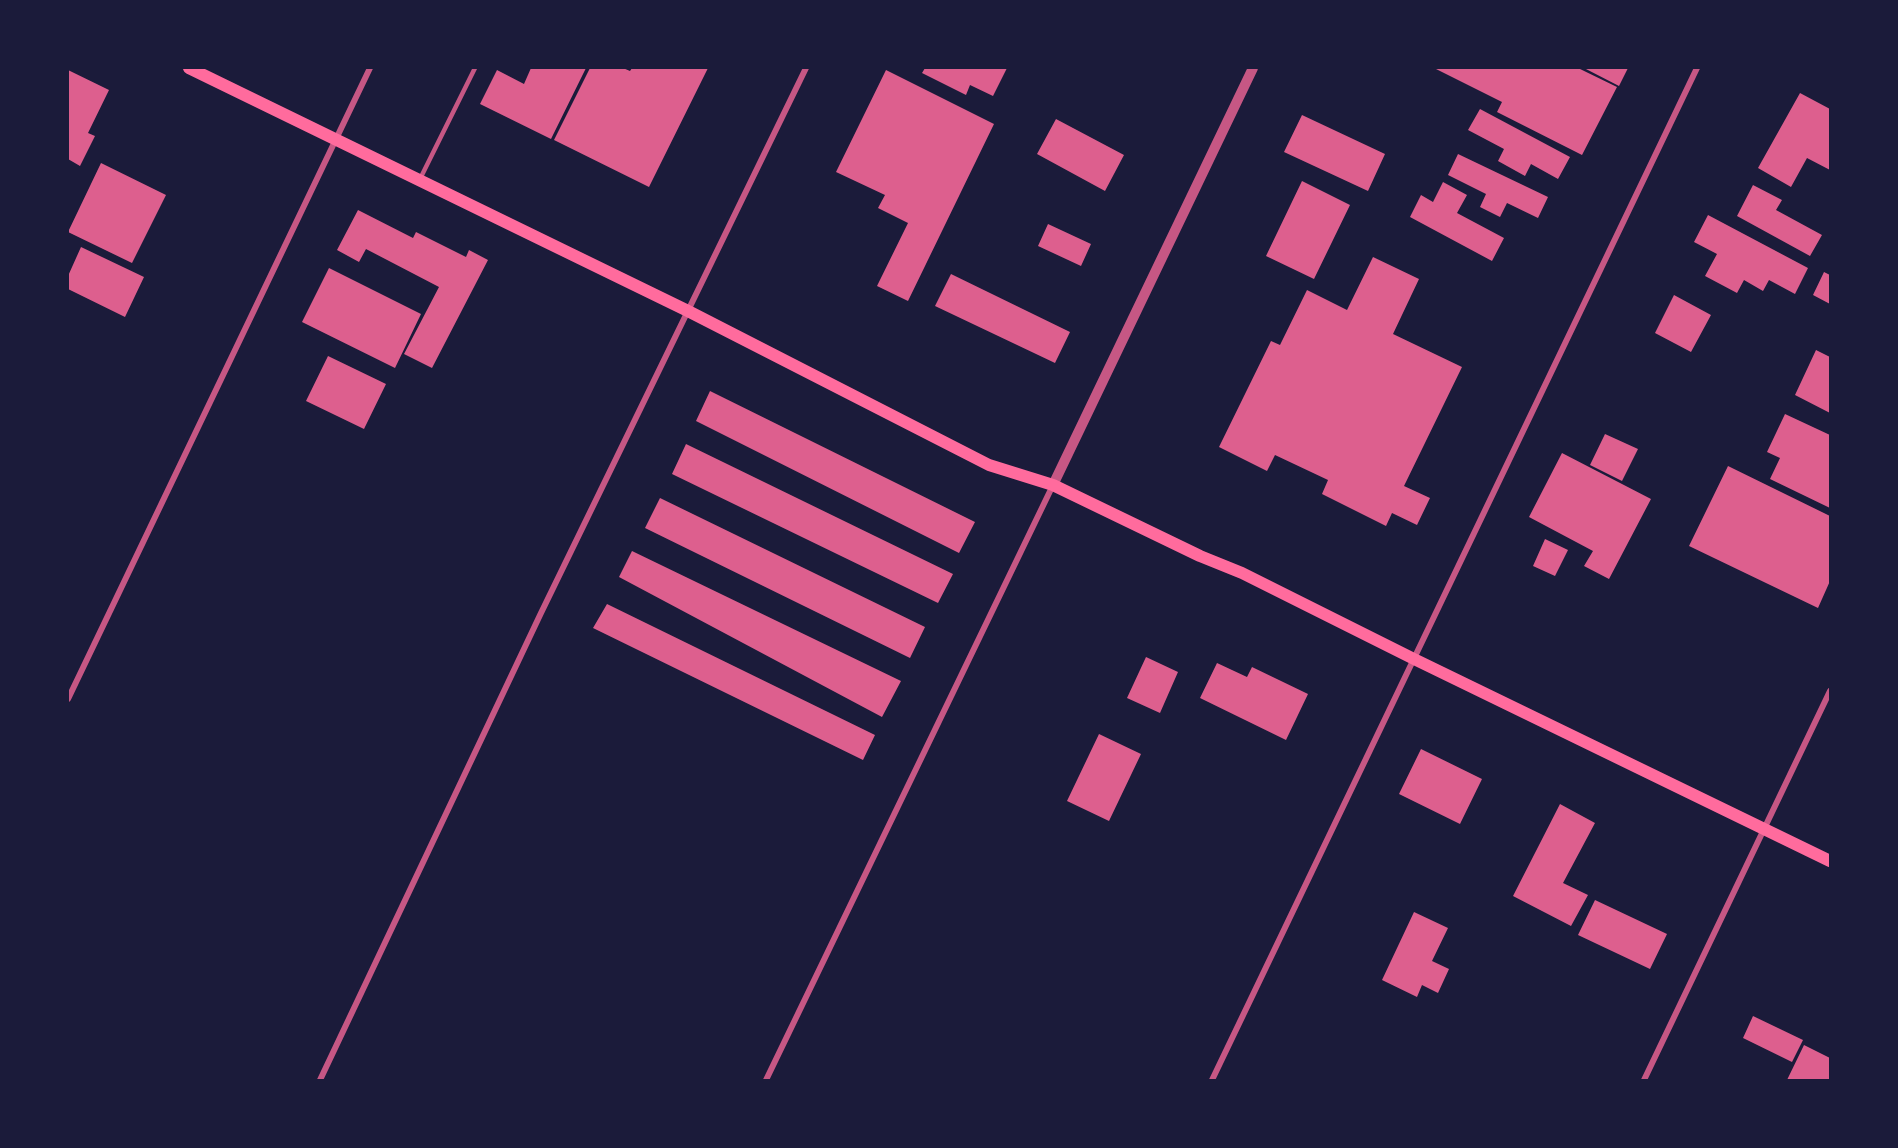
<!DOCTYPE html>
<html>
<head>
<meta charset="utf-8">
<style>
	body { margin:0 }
	#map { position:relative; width:1898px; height:1148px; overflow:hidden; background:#1b1b3a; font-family:Barlow,sans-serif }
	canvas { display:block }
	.frame { position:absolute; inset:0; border:69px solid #1b1b3a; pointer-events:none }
</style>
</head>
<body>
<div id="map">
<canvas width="1898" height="1148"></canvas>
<div class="frame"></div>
</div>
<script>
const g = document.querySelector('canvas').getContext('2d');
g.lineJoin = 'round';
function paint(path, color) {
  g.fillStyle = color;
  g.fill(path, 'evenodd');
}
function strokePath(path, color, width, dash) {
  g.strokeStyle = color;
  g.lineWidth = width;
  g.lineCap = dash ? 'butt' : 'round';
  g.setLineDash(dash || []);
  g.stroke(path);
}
const building = new Path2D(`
	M531,68H586L551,139L480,104L497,70L524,84Z
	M590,68H623L630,71L632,68H708L649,187L554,140Z
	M925,68H1007L993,96L970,85L966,95L922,73Z
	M1434,68H1578L1617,87L1582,155L1497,112L1502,102Z
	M1584,68H1628L1619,86Z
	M68,70L109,90L88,133L95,136L80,166L68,159Z
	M886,70L994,124L908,301L877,286L908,223L878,208L885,195L836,172Z
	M1800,93L1830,109V170L1807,158L1791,187L1758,168Z
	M1480,109L1570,157L1558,179L1531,164L1525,176L1498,161L1504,149L1468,130Z
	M1302,115L1385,154L1368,191L1284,152Z
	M1056,119L1124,155L1105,191L1037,154Z
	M1458,154L1548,197L1538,218L1507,203L1500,217L1480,207L1486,194L1448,175Z
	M101,163L166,195L132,263L68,232Z
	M1302,181L1350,205L1314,279L1266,256Z
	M1443,182L1467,195L1457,213L1504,238L1492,261L1410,217L1421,195L1433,202Z
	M1753,185L1782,200L1776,210L1822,235L1810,256L1737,216Z
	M358,210L413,238L416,232L466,257L469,250L488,260L432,368L404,354L439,287L366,249L359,262L337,250Z
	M1708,215L1808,268L1795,294L1769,280L1763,291L1744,280L1737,293L1705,276L1717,254L1694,242Z
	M1048,224L1091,244L1081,266L1038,246Z
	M81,247L144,277L125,317L68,289V276Z
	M1373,257L1419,279L1393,334L1462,367L1404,486L1430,498L1417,525L1392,513L1386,526L1322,494L1328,480L1275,455L1267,471L1219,447L1271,341L1280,345L1307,290L1347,310Z
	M329,268L421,314L395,368L302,322Z
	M1824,272L1830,275V304L1813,295Z
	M951,274L1070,332L1055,363L935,306Z
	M1674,295L1711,315L1691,352L1655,333Z
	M1816,350L1830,357V413L1795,395Z
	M328,356L386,384L364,429L306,401Z
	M710,391L975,522L959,553L696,421Z
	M1785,414L1830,435V508L1770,479L1780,458L1767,452Z
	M1605,434L1638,449L1622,481L1590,465Z
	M686,444L953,574L938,603L672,474Z
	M1562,453L1651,499L1609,579L1584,566L1593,551L1529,517Z
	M1728,466L1830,516V581L1818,608L1689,546Z
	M660,498L925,627L910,658L645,528Z
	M1545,539L1568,550L1555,576L1533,566Z
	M632,551L901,681L882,717L619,577Z
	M607,604L875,735L863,760L593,628Z
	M1146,657L1178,672L1160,713L1127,698Z
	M1217,663L1247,677L1252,667L1308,694L1286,740L1200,698Z
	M1099,734L1141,754L1109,821L1067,801Z
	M1421,749L1482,779L1460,824L1399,794Z
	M1560,804L1595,823L1563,883L1588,895L1571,926L1513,896Z
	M1595,900L1667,934L1650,969L1578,935Z
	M1414,912L1448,928L1432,961L1449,969L1438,993L1422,985L1417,997L1382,980Z
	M1753,1016L1803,1040L1792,1062L1743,1038Z
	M1804,1045L1830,1058V1080H1787Z`);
const service = new Path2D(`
	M420,179L475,68`);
const minor = new Path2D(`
	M68,699L370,68
	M320,1080L541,613L806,68
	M766,1080L1053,485
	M1212,1080L1697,68
	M1644,1080L1830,691`);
const tertiary = new Path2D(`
	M1053,485L1253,68`);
const secondary = new Path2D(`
	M189,68L688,311L989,465L1053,485L1200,556L1242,573L1414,659L1830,861`);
paint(building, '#dd5f8e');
strokePath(service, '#c65784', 4.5);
strokePath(minor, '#c65784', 6);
strokePath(tertiary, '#c65784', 10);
strokePath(secondary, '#ff6b9d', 12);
</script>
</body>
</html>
